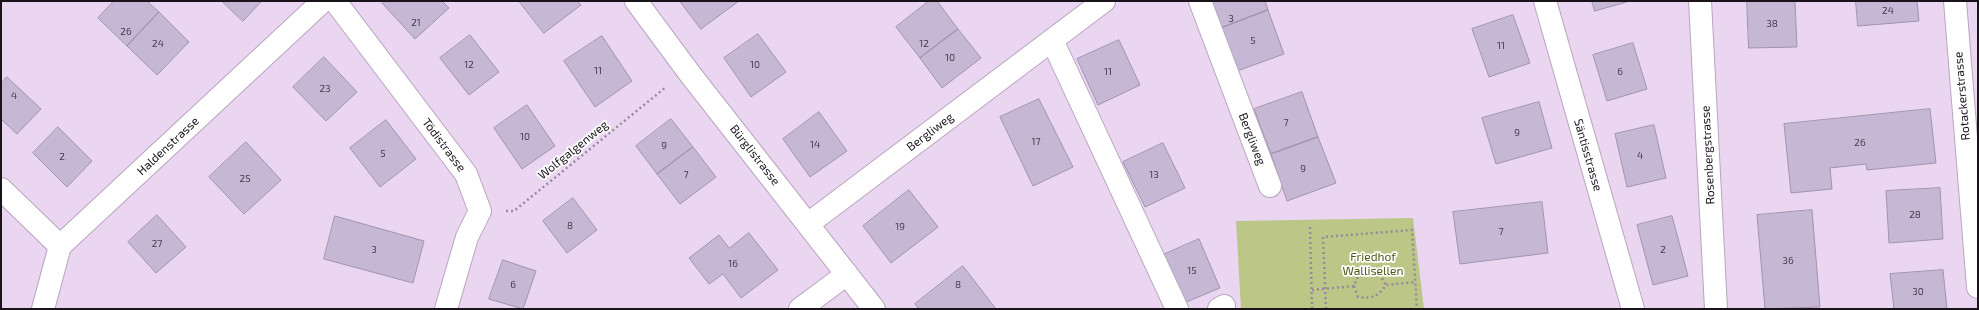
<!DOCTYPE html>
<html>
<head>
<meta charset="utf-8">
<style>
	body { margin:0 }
	#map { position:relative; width:1979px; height:310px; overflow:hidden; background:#ebd6f2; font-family:"Exo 2",sans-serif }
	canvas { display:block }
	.frame { position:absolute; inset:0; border:2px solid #1a131c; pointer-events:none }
</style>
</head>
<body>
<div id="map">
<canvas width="1979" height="310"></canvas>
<div class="frame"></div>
</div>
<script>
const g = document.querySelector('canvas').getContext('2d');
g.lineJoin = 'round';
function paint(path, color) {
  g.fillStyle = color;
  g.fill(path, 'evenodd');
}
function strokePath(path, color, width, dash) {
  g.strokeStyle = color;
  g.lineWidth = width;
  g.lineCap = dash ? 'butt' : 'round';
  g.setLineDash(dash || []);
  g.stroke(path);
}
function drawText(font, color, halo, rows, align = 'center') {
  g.font = font + ' "Exo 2",sans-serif';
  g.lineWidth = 3.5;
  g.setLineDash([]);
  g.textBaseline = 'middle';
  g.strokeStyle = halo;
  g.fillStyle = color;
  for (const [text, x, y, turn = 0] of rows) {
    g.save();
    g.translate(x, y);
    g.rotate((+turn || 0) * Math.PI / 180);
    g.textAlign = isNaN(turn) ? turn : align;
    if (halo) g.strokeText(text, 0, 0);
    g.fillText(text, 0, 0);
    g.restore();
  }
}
const green = new Path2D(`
	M1413,218L1424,309H1241L1236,221Z`);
const building = new Path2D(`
	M114,1H147L159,12L127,46L98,18Z
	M222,1H262L243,21Z
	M384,1H442L449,8L415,39L382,3Z
	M519,1H577L581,5L544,33Z
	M680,1H739L701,29Z
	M929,1H937L958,29L920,58L896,27Z
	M1211,1H1265L1268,10L1221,28Z
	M1592,1H1630L1595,11Z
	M1747,1H1795L1797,47L1749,48Z
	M1856,1H1917L1919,21L1858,26Z
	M1268,10L1284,54L1237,71L1221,28Z
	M159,12L189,42L157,75L127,46Z
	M1513,15L1530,63L1489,77L1472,29Z
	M958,29L981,58L942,88L920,58Z
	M758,34L786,72L751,97L724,58Z
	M470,35L499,72L469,95L440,58Z
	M602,36L632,81L595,107L564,61Z
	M1119,40L1140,85L1098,105L1077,59Z
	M1633,43L1647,89L1607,101L1593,55Z
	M324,57L357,92L326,121L293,87Z
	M7,77L41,109L17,134L1,119V83Z
	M1302,92L1318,137L1271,154L1254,109Z
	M1039,99L1073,167L1033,186L1000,117Z
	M1539,102L1552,148L1496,164L1482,118Z
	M527,105L555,146L522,169L494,128Z
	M1930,109L1936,163L1867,170L1866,164L1830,168L1832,189L1791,193L1784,124Z
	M819,112L847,151L810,177L783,139Z
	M671,119L693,147L657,174L636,146Z
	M386,120L416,159L380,187L350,148Z
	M1654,125L1666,178L1627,187L1615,134Z
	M58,127L92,161L67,187L33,153Z
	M1318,137L1336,183L1287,201L1271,154Z
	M246,142L281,180L244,214L209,177Z
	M1163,143L1185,188L1145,207L1123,162Z
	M693,147L716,177L680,204L657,174Z
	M1940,188L1943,239L1889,243L1886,191Z
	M909,190L938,227L891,263L863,226Z
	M573,198L597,230L567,253L543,221Z
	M1542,202L1548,253L1460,264L1453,212Z
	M1812,210L1820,307L1765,309L1757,215Z
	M157,215L186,247L156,273L128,242Z
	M335,216L424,241L413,283L324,259Z
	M1672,216L1688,276L1653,285L1637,225Z
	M749,233L778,270L741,298L723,274L709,284L689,258L719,235L729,248Z
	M1199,239L1220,288L1184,303L1163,255Z
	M503,260L536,271L523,309L489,299Z
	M963,266L996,309H919L915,304Z
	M1943,270L1947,309H1894L1890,274Z`);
const path = new Path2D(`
	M506,211H514L666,87
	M1310,227L1312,309
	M1354,286L1358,297C1372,299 1378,297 1386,285L1415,282
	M1312,290L1354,286L1358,276L1368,272L1380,275L1386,285
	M1326,309L1323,237L1412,230L1417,309`);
const minor = new Path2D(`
	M335,1L466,174L480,211L467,237L446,309
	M636,1L690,74L874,309
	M1200,1L1270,186
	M1545,1L1633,309
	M1700,1L1716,309
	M1955,1L1978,287
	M1052,40L1177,309
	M1,189L60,246
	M808,224L1104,1
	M43,309L60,246L323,1
	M800,309L847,274
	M1219,309L1224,306`);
const numberNames = [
	["24",1888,11],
	["3",1231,19],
	["21",416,23],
	["38",1772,24],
	["26",126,32],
	["5",1253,41],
	["24",158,44],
	["12",924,44],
	["11",1501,46],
	["10",950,58],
	["12",469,65],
	["10",755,65],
	["11",598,71],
	["11",1108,72],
	["6",1620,72],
	["23",325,89],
	["4",14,96],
	["7",1286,123],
	["9",1517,133],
	["10",525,137],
	["17",1036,142],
	["26",1860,143],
	["14",815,145],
	["9",664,146],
	["5",383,154],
	["4",1640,156],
	["2",62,157],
	["9",1303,169],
	["7",686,175],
	["13",1154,175],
	["25",245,179],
	["28",1915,215],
	["8",570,226],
	["19",900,227],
	["7",1501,232],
	["27",157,244],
	["3",374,250],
	["2",1663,250],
	["36",1788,261],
	["16",733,264],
	["15",1192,271],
	["6",513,285],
	["8",958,285],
	["30",1918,292]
];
const streetNames = [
	["Rotackerstrasse",1962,96,-95],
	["Bergliweg",930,132,-37],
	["Bergliweg",1252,139,69],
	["Tödistrasse",444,145,53],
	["Haldenstrasse",168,146,-43],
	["Wolfgalgenweg",573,150,-39],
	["Bürglistrasse",755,155,52],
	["Säntisstrasse",1588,155,74],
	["Rosenbergstrasse",1708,155,-93]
];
const parkNames = [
	["Friedhof",1373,257],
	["Wallisellen",1373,271]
];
paint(green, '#bbc687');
paint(building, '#c6b8d5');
strokePath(building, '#a093ae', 1);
strokePath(minor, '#b9a5bf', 24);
strokePath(path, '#98889d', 2.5, [2, 3]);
strokePath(minor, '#fff', 22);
drawText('10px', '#453c4a', null, numberNames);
drawText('12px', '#1a131c', '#fff', streetNames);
drawText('12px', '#505814', '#fff', parkNames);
</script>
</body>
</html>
